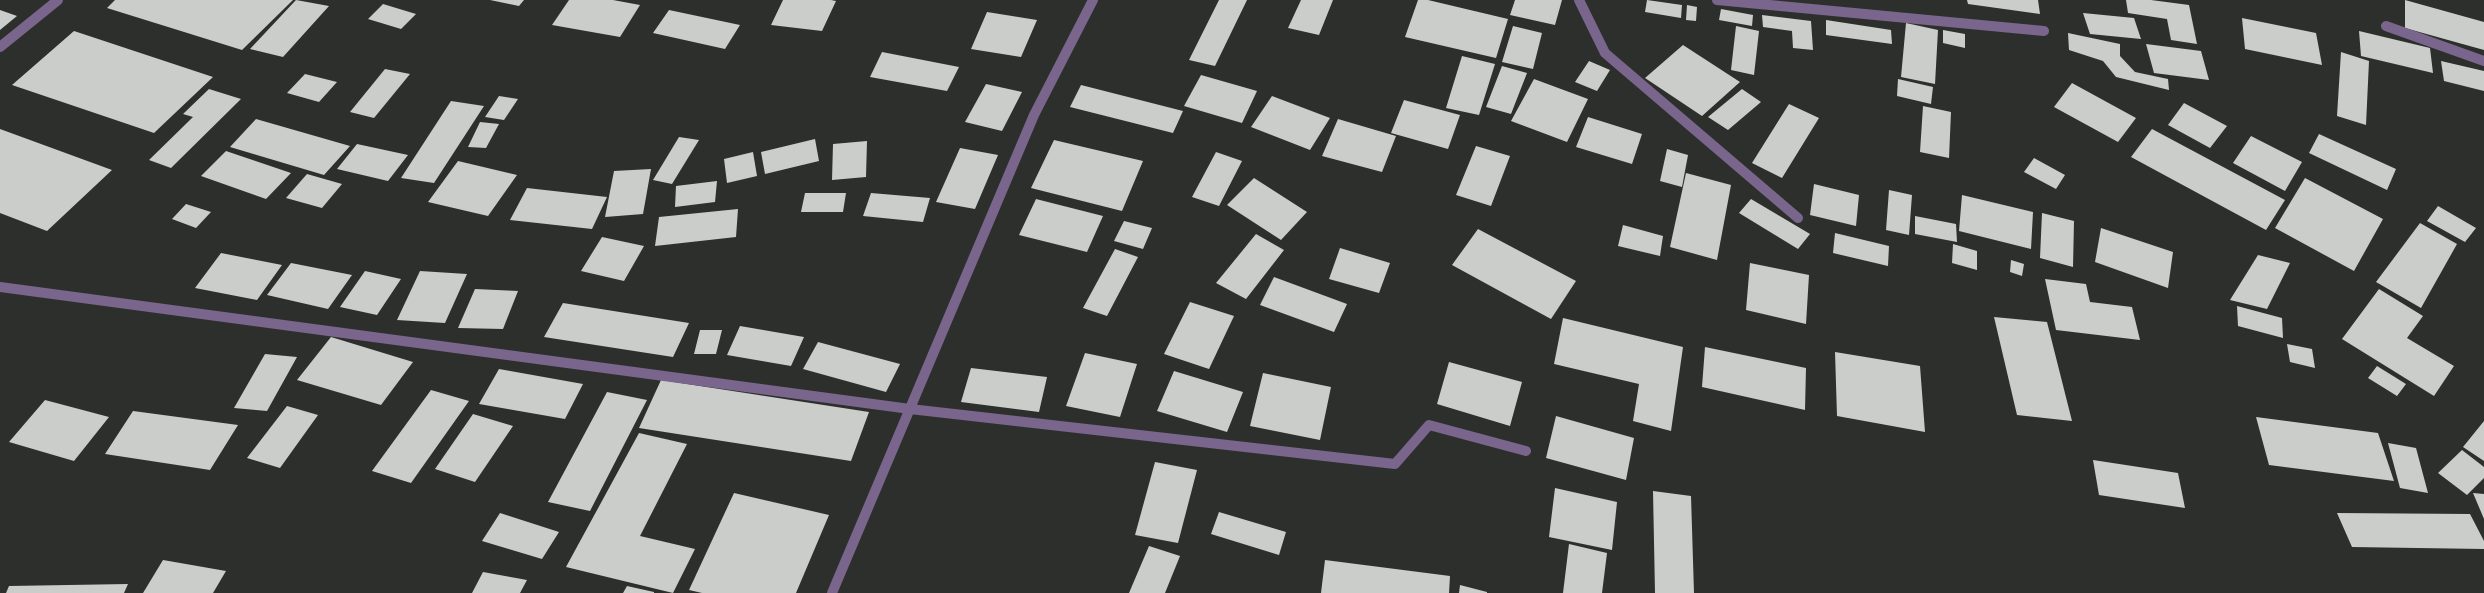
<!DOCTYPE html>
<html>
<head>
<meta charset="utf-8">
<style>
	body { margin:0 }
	canvas { display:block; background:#2d2f2d }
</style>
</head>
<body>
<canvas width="2484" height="593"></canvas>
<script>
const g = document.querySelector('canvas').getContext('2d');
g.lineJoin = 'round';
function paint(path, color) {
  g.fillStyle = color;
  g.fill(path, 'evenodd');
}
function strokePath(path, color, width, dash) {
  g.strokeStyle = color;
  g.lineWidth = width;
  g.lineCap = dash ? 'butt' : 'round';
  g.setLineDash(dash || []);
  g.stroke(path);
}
const building = new Path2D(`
	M115,0H293L242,50L107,8Z
	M296,0L329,6L283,57L250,49Z
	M490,0H524L519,6Z
	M569,0H613L640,5L620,37L552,25Z
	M783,0H831L836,1L822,31L771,25Z
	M1219,0H1247L1215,66L1189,60Z
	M1301,0H1333L1319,35L1288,28Z
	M1418,0H1428L1508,19L1496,58L1405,37Z
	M1515,0H1562L1555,25L1510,15Z
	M1647,0L1682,5L1681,18L1645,12Z
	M1967,0H2038L2040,14L1968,4Z
	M2126,0H2151L2189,5L2197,44L2171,40L2167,19L2128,13Z
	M2405,0L2484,22V50L2405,28Z
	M383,4L416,14L401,29L368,19Z
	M1687,5L1697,7L1696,21L1686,20Z
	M1721,9L1753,15L1752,26L1719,20Z
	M0,10L17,16L0,30Z
	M669,10L740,25L725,49L653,33Z
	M987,12L1037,20L1021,57L971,49Z
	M2083,13L2134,18L2141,39L2090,34Z
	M1762,15L1811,21L1813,50L1793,48L1792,31L1763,27Z
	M2242,18L2316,33L2322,65L2245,49Z
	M1826,20L1891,30L1892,44L1826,35Z
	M1906,23L1938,30L1935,84L1901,77Z
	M1513,26L1542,33L1533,69L1502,62Z
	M1736,26L1759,31L1754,75L1731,70Z
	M1943,30L1965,34V48L1943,43Z
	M74,31L213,77L154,133L12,85Z
	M2359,31L2430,48L2433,73L2361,56Z
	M2068,33L2120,44V56L2135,72L2168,79L2169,90L2116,77L2103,61L2069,50Z
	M2146,44L2201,51L2209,80L2154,73Z
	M1683,45L1740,82L1702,116L1645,78Z
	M882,52L959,67L947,91L870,77Z
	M2341,52L2369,61L2366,125L2337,116Z
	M1462,56L1495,64L1479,115L1446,108Z
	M1589,61L1610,70L1597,91L1575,82Z
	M2441,61L2484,71V91L2444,81Z
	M1502,66L1527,73L1511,114L1486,107Z
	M385,69L410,74L374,118L350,112Z
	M305,74L337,82L319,102L287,93Z
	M1201,75L1257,91L1242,123L1184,106Z
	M1534,79L1588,99L1567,142L1511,121Z
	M1898,79L1933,87L1931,104L1897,96Z
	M2072,83L2136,118L2118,142L2054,107Z
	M986,84L1022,92L1002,131L965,122Z
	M1081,85L1183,111L1173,133L1070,107Z
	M209,89L241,99L171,168L149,160L193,117L183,114Z
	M1742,89L1761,102L1728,130L1708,117Z
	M499,96L518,99L504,120L485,117Z
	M1272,96L1330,118L1310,150L1251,127Z
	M1404,100L1460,115L1448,149L1391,133Z
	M451,101L484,106L434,183L401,178Z
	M2184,103L2227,126L2210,148L2168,125Z
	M1789,104L1819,118L1782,178L1752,163Z
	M1923,106L1951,112L1949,158L1920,152Z
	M1588,117L1642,134L1632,164L1576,147Z
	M256,119L350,146L324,175L230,147Z
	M1338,119L1396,136L1382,172L1322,156Z
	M480,122L499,124L486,148L468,147Z
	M0,129L112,170L47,231L0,213Z
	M2152,129L2285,200L2266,230L2131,157Z
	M2319,134L2396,169L2387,190L2309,153Z
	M2251,136L2302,162L2285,191L2233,163Z
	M679,137L699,140L672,184L653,180Z
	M815,139L819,161L765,174L761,152Z
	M1054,140L1143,161L1122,211L1031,188Z
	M867,141L866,177L832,180L833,144Z
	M357,144L408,155L388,181L337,169Z
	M1476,146L1510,156L1491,206L1456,195Z
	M960,148L998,155L975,209L936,202Z
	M1667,149L1688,155L1682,187L1660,181Z
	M226,151L291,173L266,199L201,176Z
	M753,152L757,176L727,183L724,159Z
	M1216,152L1242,161L1219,206L1192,197Z
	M2034,158L2065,175L2056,189L2024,172Z
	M458,161L517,175L488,216L428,202Z
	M651,169L643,214L605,217L614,171Z
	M1686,173L1731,185L1717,260L1670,247Z
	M307,174L342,184L322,208L286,198Z
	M1254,178L1307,212L1281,240L1227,205Z
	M2305,178L2383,219L2354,271L2275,228Z
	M717,181L715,202L675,207L676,186Z
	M1814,184L1859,195L1856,226L1810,215Z
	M527,188L607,197L592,229L510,220Z
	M1889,190L1912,195L1909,235L1886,230Z
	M805,193H846L843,212H801Z
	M871,193L930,198L923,222L863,216Z
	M1962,195L2033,212L2031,249L1959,231Z
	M1036,199L1103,216L1087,252L1019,235Z
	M1751,199L1810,234L1798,249L1739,213Z
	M186,204L211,212L196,228L172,219Z
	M2438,206L2476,228L2465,242L2427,221Z
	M738,209L736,237L655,246L659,217Z
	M2042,213L2074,221L2073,267L2040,258Z
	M1915,216L1956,224L1957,242L1915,234Z
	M1124,221L1152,228L1143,249L1114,241Z
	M2420,223L2457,244L2421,308L2376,282Z
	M1623,225L1663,236L1660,256L1618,246Z
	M2101,228L2173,252L2168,288L2095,262Z
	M1478,229L1576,281L1551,319L1452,265Z
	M1835,233L1889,246L1888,266L1833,253Z
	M1256,234L1284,250L1246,299L1216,283Z
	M602,237L644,246L624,281L581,271Z
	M1953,244L1977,251V270L1952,263Z
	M1340,248L1390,263L1379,293L1329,279Z
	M1115,249L1138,257L1107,316L1083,308Z
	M221,253L282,265L257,300L195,288Z
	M2258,255L2290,263L2267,309L2230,300Z
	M2011,260L2024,264L2022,276L2010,272Z
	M291,263L352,275L328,309L267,295Z
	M1750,263L1809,275L1806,324L1746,310Z
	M365,271L401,279L377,315L340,307Z
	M420,271L467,274L445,323L397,320Z
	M1274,277L1347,304L1334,332L1260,305Z
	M2045,279L2086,284L2090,302L2132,307L2140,340L2056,330Z
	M475,289L518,291L503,329L458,328Z
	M2379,289L2423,316L2407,338L2454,366L2434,396L2342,339Z
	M1190,302L1234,316L1209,369L1164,354Z
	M563,303L689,323L673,357L544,337Z
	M2237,306L2282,318L2283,338L2238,326Z
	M1994,317L2047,322L2072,421L2017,415Z
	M1563,318L1683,347L1671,431L1633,421L1639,384L1554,364Z
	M740,326L804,337L791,366L727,355Z
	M700,330H722L716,354H694Z
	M331,337L413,362L381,405L297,380Z
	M818,342L900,364L886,392L803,369Z
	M2287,344L2312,349L2315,368L2290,362Z
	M1705,347L1806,368L1805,410L1702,387Z
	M1835,352L1920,366L1925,432L1837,416Z
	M1085,353L1137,364L1120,417L1066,406Z
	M265,354L297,357L267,411L234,408Z
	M1449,362L1522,382L1510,426L1437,404Z
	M2377,366L2406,384L2397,396L2368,378Z
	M971,368L1047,377L1039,412L961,402Z
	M499,369L583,384L565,419L479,404Z
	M1174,371L1243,392L1227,432L1157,411Z
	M1263,373L1331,387L1320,440L1250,426Z
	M661,380L869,412L851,461L639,428Z
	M431,390L469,401L411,483L372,471Z
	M607,392L647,400L590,511L548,502Z
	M45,400L109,417L74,461L9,442Z
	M287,406L318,415L280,468L247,458Z
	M133,411L238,425L210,470L105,454Z
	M473,414L513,426L475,482L435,469Z
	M1556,416L1634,438L1626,480L1546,458Z
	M2256,417L2378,433L2394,481L2269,465Z
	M2484,421V461L2463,447Z
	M639,433L687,444L640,536L695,549L673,593L566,567Z
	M2388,443L2416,448L2428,493L2400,488Z
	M2462,450L2484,467V478L2467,495L2438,473Z
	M2093,460L2178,473L2185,508L2099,495Z
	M1155,462L1197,470L1178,543L1135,535Z
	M1555,488L1617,502L1612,550L1549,537Z
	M1653,491L1691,496L1694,593H1655Z
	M734,493L829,515L796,593H702L689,590Z
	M2473,493L2484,494V519Z
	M1219,512L1286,532L1279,555L1211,534Z
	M500,513L559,532L542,559L482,541Z
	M2337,513L2470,514L2484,541V549L2352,547Z
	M1569,544L1607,553L1602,593H1563Z
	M1149,546L1180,556L1165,593H1129Z
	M163,560L226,571L213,593H143Z
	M1325,560L1450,576L1449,593H1321Z
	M483,572L527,580L520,593H472Z
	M128,584L124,593H6L9,586Z
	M1460,585L1487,592V593H1459Z
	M627,586L654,592V593H623Z`);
const minor = new Path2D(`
	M1579,0L1605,53L1798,218
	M1717,0L2044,31
	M2386,26L2484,61
	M0,47L58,0
	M0,287L910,409L1395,464L1429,425L1526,451
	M832,593L1034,115L1093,0`);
paint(building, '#cacdc9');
strokePath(minor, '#7a668d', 10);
</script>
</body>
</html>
